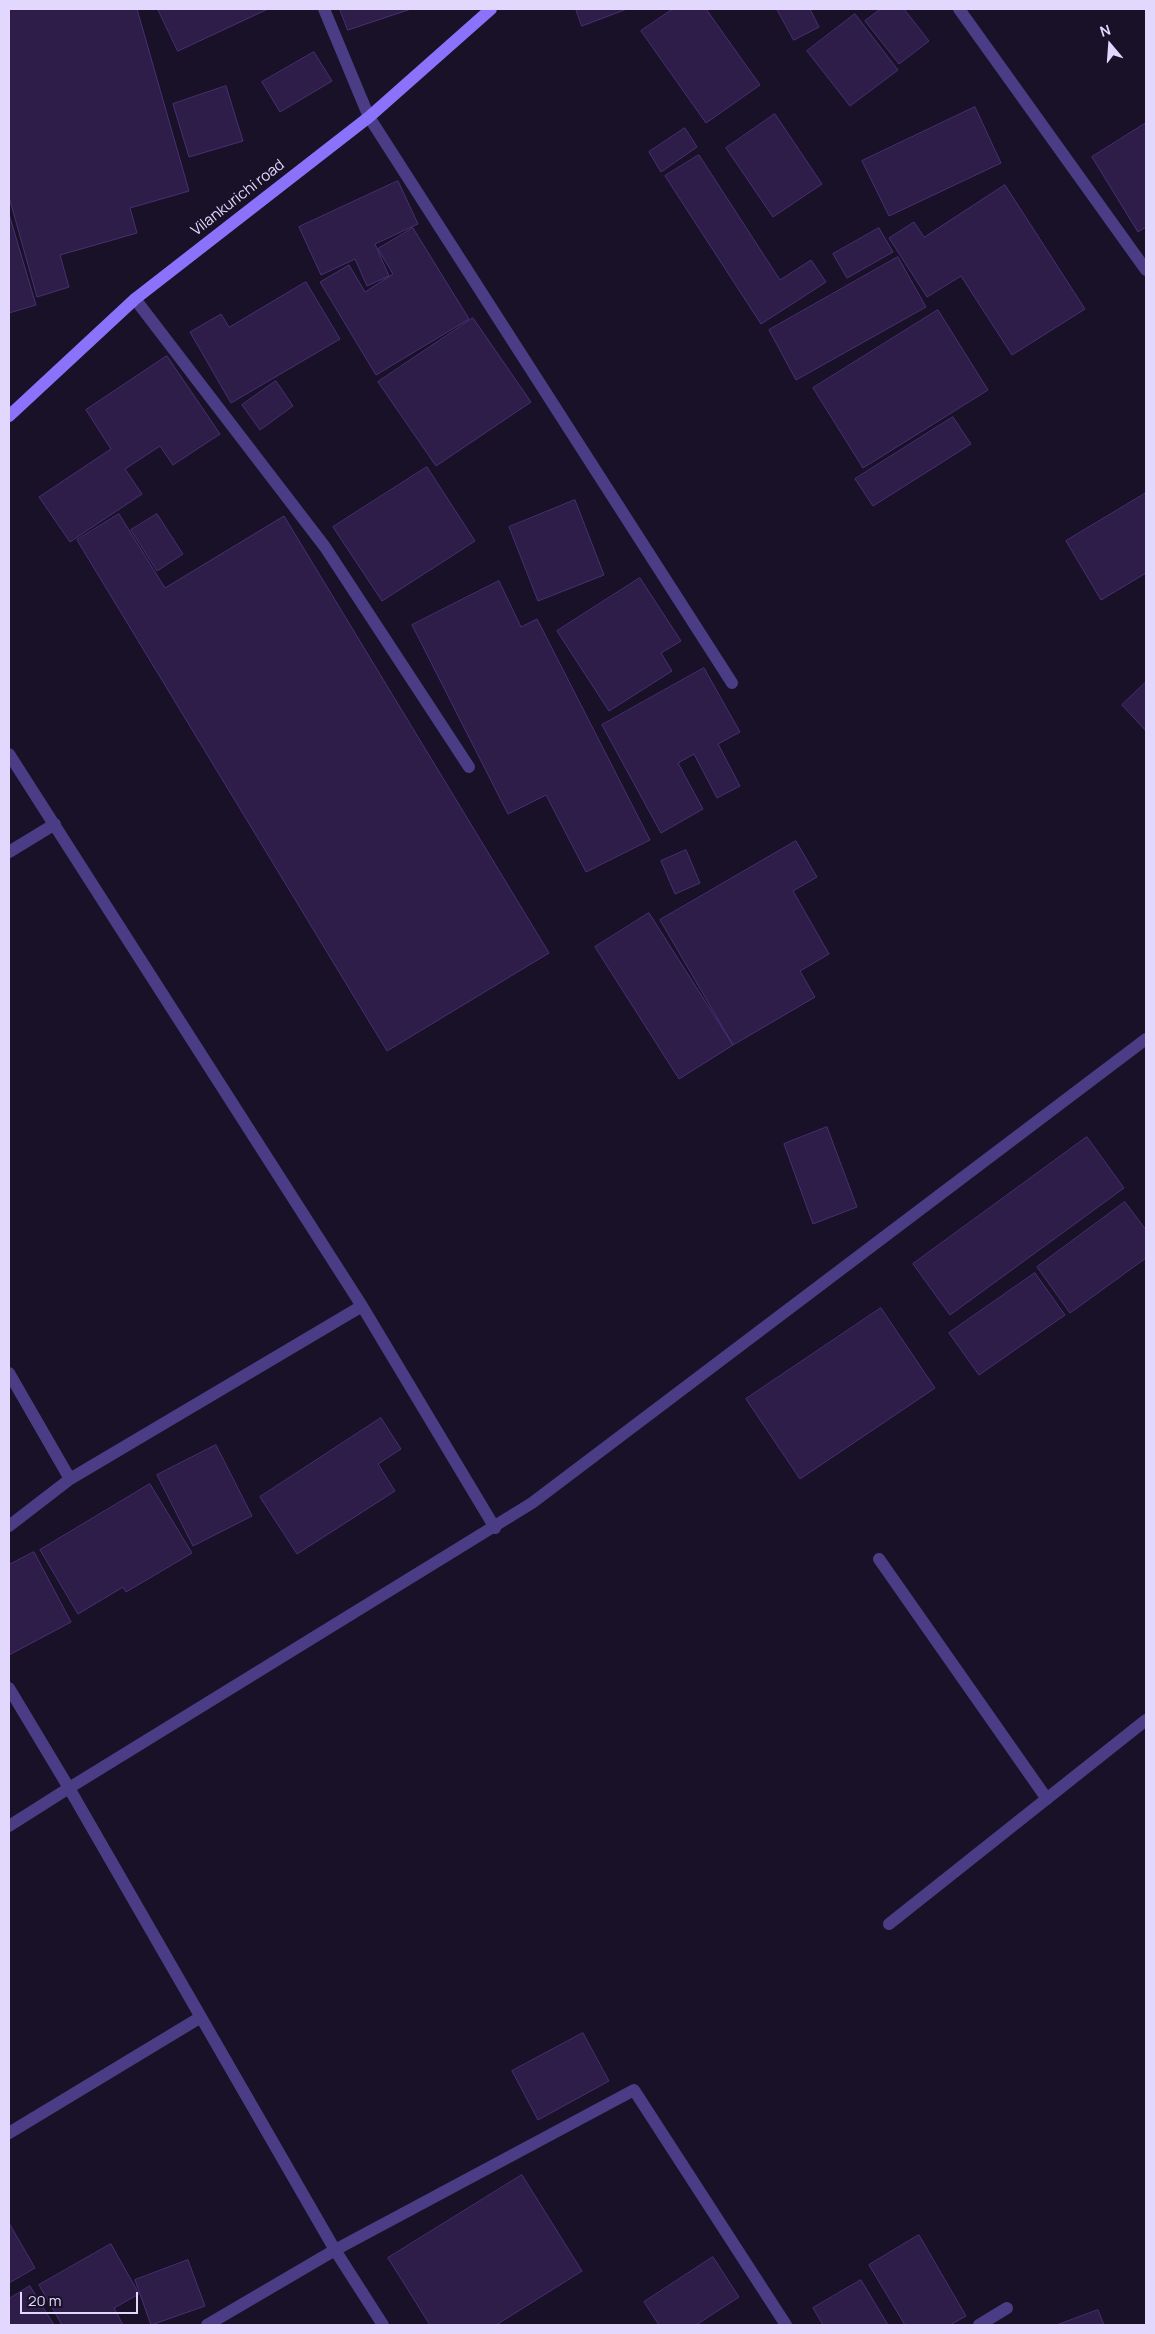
<!DOCTYPE html>
<html>
<head>
<meta charset="utf-8">
<style>
	body { margin:0 }
	#map { position:relative; width:1155px; height:2334px; overflow:hidden; background:#181127; font-family:Manrope,sans-serif }
	canvas { display:block }
	.frame { position:absolute; inset:0; border:10px solid #e2d8fe; pointer-events:none }
	.north { position:absolute; left:1085px; top:20px; width:50px; height:50px; -webkit-text-stroke:4px #181127; paint-order:stroke; rotate:342deg; font-size:14px; font-weight:700; line-height:20px; text-align:center; color:#e2d8fe }
	.north::after { content:''; display:block; margin:auto; width:18px; height:22px; background:#e2d8fe; clip-path:polygon(50% 0,100% 100%,50% 72%,0 100%) }
	.scale { position:absolute; left:20px; top:2292px; width:118px; height:22px; box-sizing:border-box; border:2px solid #e2d8fe; border-top:0; padding-left:6px; font-size:15px; line-height:18px; white-space:nowrap; color:#e2d8fe; -webkit-text-stroke:4px #181127; paint-order:stroke }
</style>
</head>
<body>
<div id="map">
<canvas width="1155" height="2334"></canvas>
<div class="frame"></div>
<div class="north">N</div>
<div class="scale">20 m</div>
</div>
<script>
const g = document.querySelector('canvas').getContext('2d');
g.lineJoin = 'round';
function paint(path, color) {
  g.fillStyle = color;
  g.fill(path, 'evenodd');
}
function strokePath(path, color, width, dash) {
  g.strokeStyle = color;
  g.lineWidth = width;
  g.lineCap = dash ? 'butt' : 'round';
  g.setLineDash(dash || []);
  g.stroke(path);
}
function drawText(font, color, halo, rows, align = 'center') {
  g.font = font + ' Manrope,sans-serif';
  g.lineWidth = 4;
  g.setLineDash([]);
  g.textBaseline = 'middle';
  g.strokeStyle = halo;
  g.fillStyle = color;
  for (const [text, x, y, turn = 0] of rows) {
    g.save();
    g.translate(x, y);
    g.rotate((+turn || 0) * Math.PI / 180);
    g.textAlign = isNaN(turn) ? turn : align;
    if (halo) g.strokeText(text, 0, 0);
    g.fillText(text, 0, 0);
    g.restore();
  }
}
const building = new Path2D(`
	M9,9H137L189,191L130,208L137,233L60,255L69,287L37,297L9,197Z
	M158,9H268L178,51Z
	M340,9H411L348,30Z
	M576,9H627L582,26Z
	M673,9H706L760,85L706,123L641,31Z
	M777,9H810L819,27L794,40Z
	M881,9H904L929,41L899,64L865,21Z
	M855,14L898,70L850,106L807,51Z
	M314,52L332,81L280,112L262,82Z
	M226,86L243,141L189,157L173,104Z
	M975,107L1001,163L889,216L862,161Z
	M775,114L822,184L773,217L726,148Z
	M1146,123V227L1138,232L1092,157Z
	M685,128L697,147L661,172L649,152Z
	M699,155L780,280L811,260L826,282L761,324L665,176Z
	M398,181L418,224L375,244L389,276L367,286L355,259L321,275L299,227Z
	M1005,185L1085,309L1012,355L961,276L927,297L889,238L914,222L924,237Z
	M9,214L36,305L9,313Z
	M413,228L469,319L376,375L320,282L349,265L365,292L393,274L378,249Z
	M879,228L893,252L847,278L833,254Z
	M898,257L926,307L796,380L769,330Z
	M306,282L340,339L231,403L190,332L221,314L229,327Z
	M938,310L988,390L863,468L813,388Z
	M473,318L531,402L436,466L378,382Z
	M167,356L220,434L173,465L160,446L125,469L142,494L70,542L39,497L111,449L86,410Z
	M276,381L293,406L260,430L242,405Z
	M953,417L971,444L873,506L855,479Z
	M427,467L475,541L382,601L333,527Z
	M1146,493V573L1101,600L1066,541Z
	M575,500L604,575L538,601L509,527Z
	M119,514L165,588L284,516L549,953L387,1051L77,540Z
	M157,514L183,554L157,571L131,530Z
	M640,578L681,641L661,653L672,671L609,711L557,631Z
	M499,581L521,627L537,619L650,840L586,872L546,795L508,814L412,625Z
	M704,668L740,732L718,744L740,786L717,798L694,754L678,763L703,809L661,833L602,725Z
	M1146,682V731L1122,705Z
	M796,841L817,877L793,891L829,954L800,971L815,997L733,1045L660,920Z
	M686,850L700,883L675,894L661,861Z
	M649,913L733,1045L679,1079L595,947Z
	M827,1127L857,1207L813,1224L784,1144Z
	M1087,1137L1124,1188L950,1315L913,1264Z
	M1125,1202L1146,1230V1258L1070,1313L1037,1267Z
	M1035,1273L1065,1315L979,1375L949,1333Z
	M881,1308L935,1388L800,1479L746,1399Z
	M381,1418L401,1449L378,1464L395,1491L297,1554L260,1497Z
	M216,1445L252,1516L193,1546L157,1475Z
	M150,1484L192,1553L126,1592L123,1587L78,1614L40,1550Z
	M34,1552L71,1622L9,1655V1565Z
	M583,2033L609,2081L538,2120L512,2071Z
	M522,2175L582,2271L496,2325H430L388,2258Z
	M9,2223L35,2268L9,2283Z
	M919,2235L966,2316L950,2325H905L869,2265Z
	M111,2244L139,2294L114,2308L123,2325H62L39,2285Z
	M713,2257L739,2297L696,2325H659L644,2302Z
	M188,2260L205,2306L151,2325L135,2280Z
	M861,2280L888,2325H823L813,2308Z
	M30,2286L54,2325H9V2299Z
	M1098,2310L1104,2325H1057Z`);
const street = new Path2D(`
	M324,9L369,117L732,683
	M959,9L1146,270
	M135,299L325,547L469,767
	M9,754L362,1306L495,1528
	M9,852L55,824
	M9,1373L70,1479
	M9,1526L70,1479L362,1306
	M879,1559L1047,1799
	M9,1688L69,1788L532,1503L1146,1039
	M9,1826L69,1788L335,2250L383,2325
	M889,1924L1146,1720
	M9,2133L201,2017
	M207,2325L335,2250L634,2090L786,2325
	M979,2325L1007,2308`);
const secondary = new Path2D(`
	M9,416L135,299L369,117L491,9`);
const streetNames = [
	["Vilankurichi road",238,198,-38]
];
paint(building, '#2d1d48');
strokePath(building, '#483073', 1);
strokePath(street, '#4b3d85', 12);
strokePath(secondary, '#8b72fb', 12);
drawText('15px', '#e2d8fe', '#181127', streetNames);
</script>
</body>
</html>
